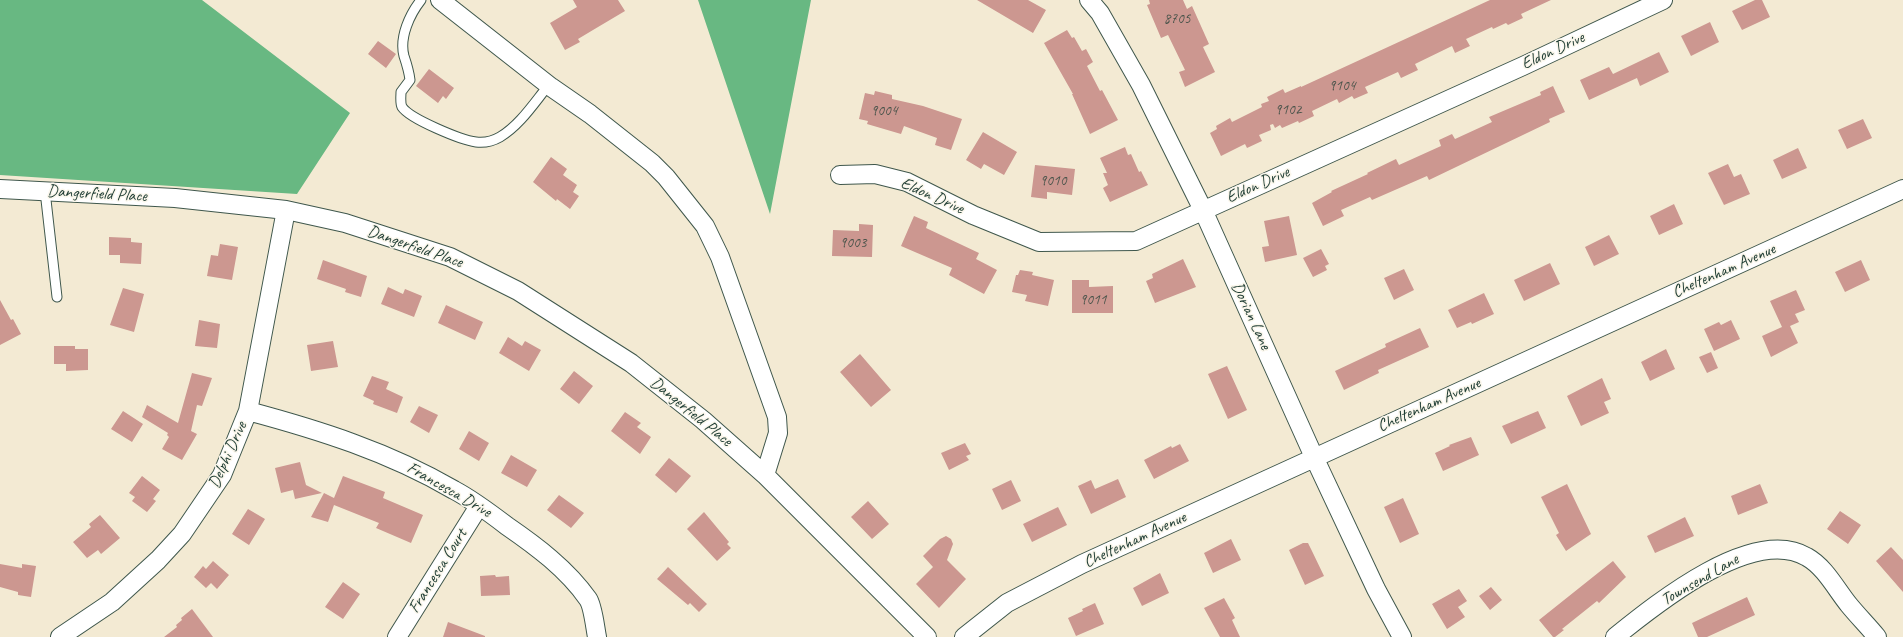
<!DOCTYPE html>
<html>
<head>
<meta charset="utf-8">
<style>
	body { margin:0 }
	canvas { display:block; background:#f3ead3 }
</style>
</head>
<body>
<canvas width="1903" height="637"></canvas>
<script>
const g = document.querySelector('canvas').getContext('2d');
g.lineJoin = 'round';
function paint(path, color) {
  g.fillStyle = color;
  g.fill(path, 'evenodd');
}
function strokePath(path, color, width, dash) {
  g.strokeStyle = color;
  g.lineWidth = width;
  g.lineCap = dash ? 'butt' : 'round';
  g.setLineDash(dash || []);
  g.stroke(path);
}
function drawText(font, color, halo, rows, align = 'center') {
  g.font = font + ' Caveat,sans-serif';
  g.lineWidth = 3;
  g.setLineDash([]);
  g.textBaseline = 'middle';
  g.strokeStyle = halo;
  g.fillStyle = color;
  for (const [text, x, y, turn = 0] of rows) {
    g.save();
    g.translate(x, y);
    g.rotate((+turn || 0) * Math.PI / 180);
    g.textAlign = isNaN(turn) ? turn : align;
    if (halo) g.strokeText(text, 0, 0);
    g.fillText(text, 0, 0);
    g.restore();
  }
}
const forest = new Path2D(`
	M0,0H202L350,113L297,194L0,175Z
	M698,0H811L770,214Z`);
const building = new Path2D(`
	M573,0H618L625,11L593,30L578,39L580,42L565,50L550,23L577,7Z
	M977,0H1028L1046,10L1033,33Z
	M1149,0H1183L1187,9L1192,6L1209,44L1203,47L1215,72L1185,87L1179,72L1185,70L1168,35L1161,38L1147,5L1150,4Z
	M1490,0H1551L1521,14L1523,18L1508,25L1506,23L1493,29L1492,27L1466,39L1470,46L1455,53L1452,46L1415,64L1418,70L1401,78L1398,72L1365,87L1368,93L1354,99L1352,96L1339,103L1337,99L1312,111L1314,116L1299,123L1298,121L1282,128L1280,125L1275,128L1273,124L1270,125L1271,130L1259,135L1262,141L1247,148L1245,144L1221,156L1210,133L1217,129L1216,126L1230,118L1232,122L1262,107L1261,104L1269,101L1267,97L1283,89L1285,93L1301,86V87Z
	M1755,0H1762L1770,17L1742,30L1732,11Z
	M1710,22L1719,42L1691,56L1681,36Z
	M1067,30L1072,38L1074,37L1082,51L1086,49L1093,62L1087,66L1100,91L1102,90L1118,120L1090,134L1072,94H1073L1044,43Z
	M378,41L396,54L386,68L368,54Z
	M1659,52L1669,72L1640,86L1637,78L1589,100L1580,80L1609,67L1613,74Z
	M429,69L454,88L446,99L443,96L438,103L416,86Z
	M1553,86L1565,112L1549,119L1550,122L1429,180L1427,176L1372,200L1370,197L1341,210L1344,216L1323,226L1312,203L1332,192L1331,191L1368,174L1367,173L1396,159L1399,165L1441,146L1439,140L1452,134L1455,139L1492,122L1489,117L1541,95L1540,92Z
	M875,91L892,95V99L923,106L962,119L951,150L935,145L937,138L904,126L901,134L867,124L868,121L859,119L865,93L874,95Z
	M1863,119L1872,138L1847,149L1838,130Z
	M983,132L1017,152L1004,175L984,164L981,169L966,160Z
	M1125,147L1128,155L1131,154L1139,172L1141,171L1148,185L1110,202L1103,188L1108,185L1103,173H1107L1100,158Z
	M1798,148L1807,168L1782,179L1773,160Z
	M551,157L567,169L563,175L577,185L573,192L579,196L570,209L557,199L556,201L533,182Z
	M1728,164L1734,177L1741,174L1750,194L1724,205L1708,173Z
	M1035,165L1075,169L1072,195L1047,192V199L1031,197Z
	M1674,204L1683,224L1659,235L1650,216Z
	M914,216L928,222L926,228L979,253L976,259L997,270L984,294L949,275L952,268L901,246Z
	M1289,216L1297,255L1265,262L1262,247L1269,246L1264,221Z
	M859,224L873,225L872,257L832,256L833,230L859,231Z
	M1609,235L1619,254L1594,266L1585,247Z
	M109,237L131,238V242L142,243L141,264L120,263V255H109Z
	M220,244L238,247L232,280L207,276L211,255L218,256Z
	M1321,249L1329,264L1325,266L1327,270L1313,277L1303,258Z
	M1183,259L1196,287L1155,303L1146,281L1153,278L1152,274Z
	M323,260L367,276L361,297L345,292L346,289L317,279Z
	M1861,260L1870,280L1845,292L1835,272Z
	M1550,263L1560,284L1524,301L1514,280Z
	M1404,269L1414,290L1394,300L1384,278Z
	M1020,270L1033,272L1032,275L1054,280L1048,306L1025,301L1027,295L1012,292L1016,275H1018Z
	M1072,280H1089V287L1113,286V313H1072Z
	M388,287L403,294L405,289L422,296L414,317L381,304Z
	M123,288L144,294L134,332L110,325Z
	M1796,290L1805,310L1795,314L1799,322L1790,326L1798,343L1771,357L1762,336L1782,327L1770,301Z
	M1484,293L1494,314L1472,324L1471,322L1457,328L1448,310Z
	M0,300L11,320L13,319L21,334L0,345Z
	M446,305L483,322L475,340L438,323Z
	M199,320L220,324L217,348L195,346Z
	M1731,320L1740,339L1714,351L1704,329L1719,322L1721,325Z
	M1420,328L1429,347L1378,370L1379,373L1344,390L1335,371L1386,347L1385,344Z
	M508,337L522,346L525,341L541,350L529,371L499,353Z
	M333,341L338,367L311,371L307,345Z
	M54,346H75V349H88V370L66,371V364H54Z
	M1666,349L1675,369L1650,381L1641,362Z
	M1711,352L1718,368L1707,373L1699,357Z
	M860,354L891,390L871,407L840,372Z
	M1227,366L1247,410L1228,419L1208,374Z
	M574,371L593,386L579,404L560,389Z
	M192,373L212,378L202,406L197,405L191,431L197,434L182,460L162,449L169,437L167,435L168,433L142,417L147,405L178,423Z
	M372,376L389,382L386,389L403,397L397,413L373,404L374,401L363,396Z
	M1602,378L1611,399L1604,402L1609,413L1581,426L1567,396Z
	M419,406L438,415L429,433L410,422Z
	M123,411L143,424L132,442L111,429Z
	M1538,411L1546,428L1511,444L1502,426Z
	M625,412L641,423L637,427L651,437L640,454L611,431Z
	M469,431L489,443L479,461L459,449Z
	M1471,437L1479,455L1443,471L1435,453L1450,446L1449,445Z
	M965,443L971,454L966,456L969,460L949,470L941,453Z
	M1180,444L1189,461L1154,479L1144,460L1171,446L1172,448Z
	M511,455L537,470L527,487L501,473Z
	M669,458L691,476L676,493L655,475Z
	M300,462L306,485L322,493L295,499L293,490L281,493L275,468Z
	M142,476L160,490L153,499L156,501L147,512L132,501L135,497L129,493Z
	M343,476L385,492L383,498L423,515L411,543L376,528L379,523L334,505L328,522L311,517L324,493L334,498Z
	M1118,479L1126,497L1091,514L1078,486L1091,480L1095,489Z
	M1011,480L1021,501L1002,510L992,489Z
	M1567,484L1591,534L1566,551L1556,535L1559,533L1541,497Z
	M1760,484L1768,503L1738,515L1731,496Z
	M559,495L584,513L571,528L547,510Z
	M1403,498L1419,534L1400,543L1384,507Z
	M868,501L889,524L872,539L851,517Z
	M1058,507L1067,525L1032,542L1023,524Z
	M248,509L265,519L249,545L232,534Z
	M1840,511L1861,525L1848,544L1827,529Z
	M704,512L729,542L727,544L731,548L717,561L687,529Z
	M100,515L120,538L101,554L98,550L87,558L73,542L91,527L89,524Z
	M1685,517L1694,536L1655,553L1647,536Z
	M946,536L951,539L953,544L947,560L966,579L939,608L916,584L933,567L923,556L940,539Z
	M1231,539L1241,560L1213,573L1204,553Z
	M1303,543H1308L1311,549L1324,576L1305,585L1289,550Z
	M1891,547L1903,560V592L1876,561Z
	M213,561L229,575L217,589L211,583L206,588L194,577L203,566L206,569Z
	M1613,561L1626,577L1599,603L1597,601L1562,629L1564,630L1555,637H1553L1539,620Z
	M0,564L22,568V564L36,566L31,597L18,595V592L0,587Z
	M668,567L707,604L699,612L690,603L688,605L657,579Z
	M1160,573L1169,593L1142,606L1133,588Z
	M495,575L496,577L509,576L510,595L481,596L480,576Z
	M343,582L360,594L343,619L325,607Z
	M1491,587L1502,600L1490,610L1479,596Z
	M1459,589L1467,601L1458,607L1465,617L1447,629L1432,604Z
	M1747,597L1755,615L1707,637H1698L1692,623Z
	M1224,598L1235,618L1232,620L1240,637H1220L1204,608Z
	M1095,603L1104,624L1076,636L1068,618L1083,611L1082,609Z
	M192,609L213,637H164L177,627L176,625L182,620L181,618Z
	M448,622L485,636V637H443Z`);
const lane = new Path2D(`
	M421,0C410,14 399,37 404,56C407,65 409,71 410,80L401,92C401,96 400,103 402,107C410,119 461,140 476,142C484,143 493,141 500,137C520,125 534,103 548,86
	M45,191L57,297`);
const street = new Path2D(`
	M440,0L551,87L590,114L652,163L666,177L705,226L720,257L777,417L778,433L765,475L927,637
	M1089,0L1100,13L1141,85L1203,210L1314,457L1376,589L1402,637
	M840,175L875,174L907,182L973,215L1039,242L1136,241L1523,66L1663,0
	M0,189L175,198L286,210L345,223L450,257L518,291L631,363L703,420L765,475
	M248,411C319,430 389,452 454,490C473,500 490,513 507,526C536,546 567,569 588,599C593,606 595,627 597,637
	M60,637L112,602L158,560L182,534L222,475L248,411L286,210
	M397,637L479,506
	M964,637L1007,603L1082,564L1903,189
	M1615,637C1656,604 1753,525 1807,557C1825,567 1836,589 1849,605C1858,616 1868,626 1877,637`);
const numberNames = [
	["8705",1177,19],
	["9104",1342,86],
	["9102",1288,110],
	["9004",884,111],
	["9010",1053,181],
	["9003",853,243],
	["9011",1093,300]
];
const streetNames = [
	["Eldon Drive",1553,51,-25],
	["Eldon Drive",1258,185,-24],
	["Dangerfield Place",97,194,3],
	["Eldon Drive",932,196,24],
	["Dangerfield Place",415,247,19],
	["Cheltenham Avenue",1724,271,-24],
	["Dorian Lane",1251,316,65],
	["Cheltenham Avenue",1429,405,-24],
	["Dangerfield Place",691,412,39],
	["Delphi Drive",228,455,-66],
	["Francesca Drive",449,490,30],
	["Cheltenham Avenue",1135,540,-25],
	["Francesca Court",438,571,-58],
	["Townsend Lane",1700,580,-30]
];
paint(forest, '#68b882');
paint(building, '#cc9790');
strokePath(lane, '#3f574c', 11);
strokePath(street, '#3f574c', 20);
strokePath(lane, '#fff', 9);
strokePath(street, '#fff', 18);
drawText('15px', '#4a544b', null, numberNames);
drawText('17px', '#1f3d34', '#fbf7ec', streetNames);
</script>
</body>
</html>
